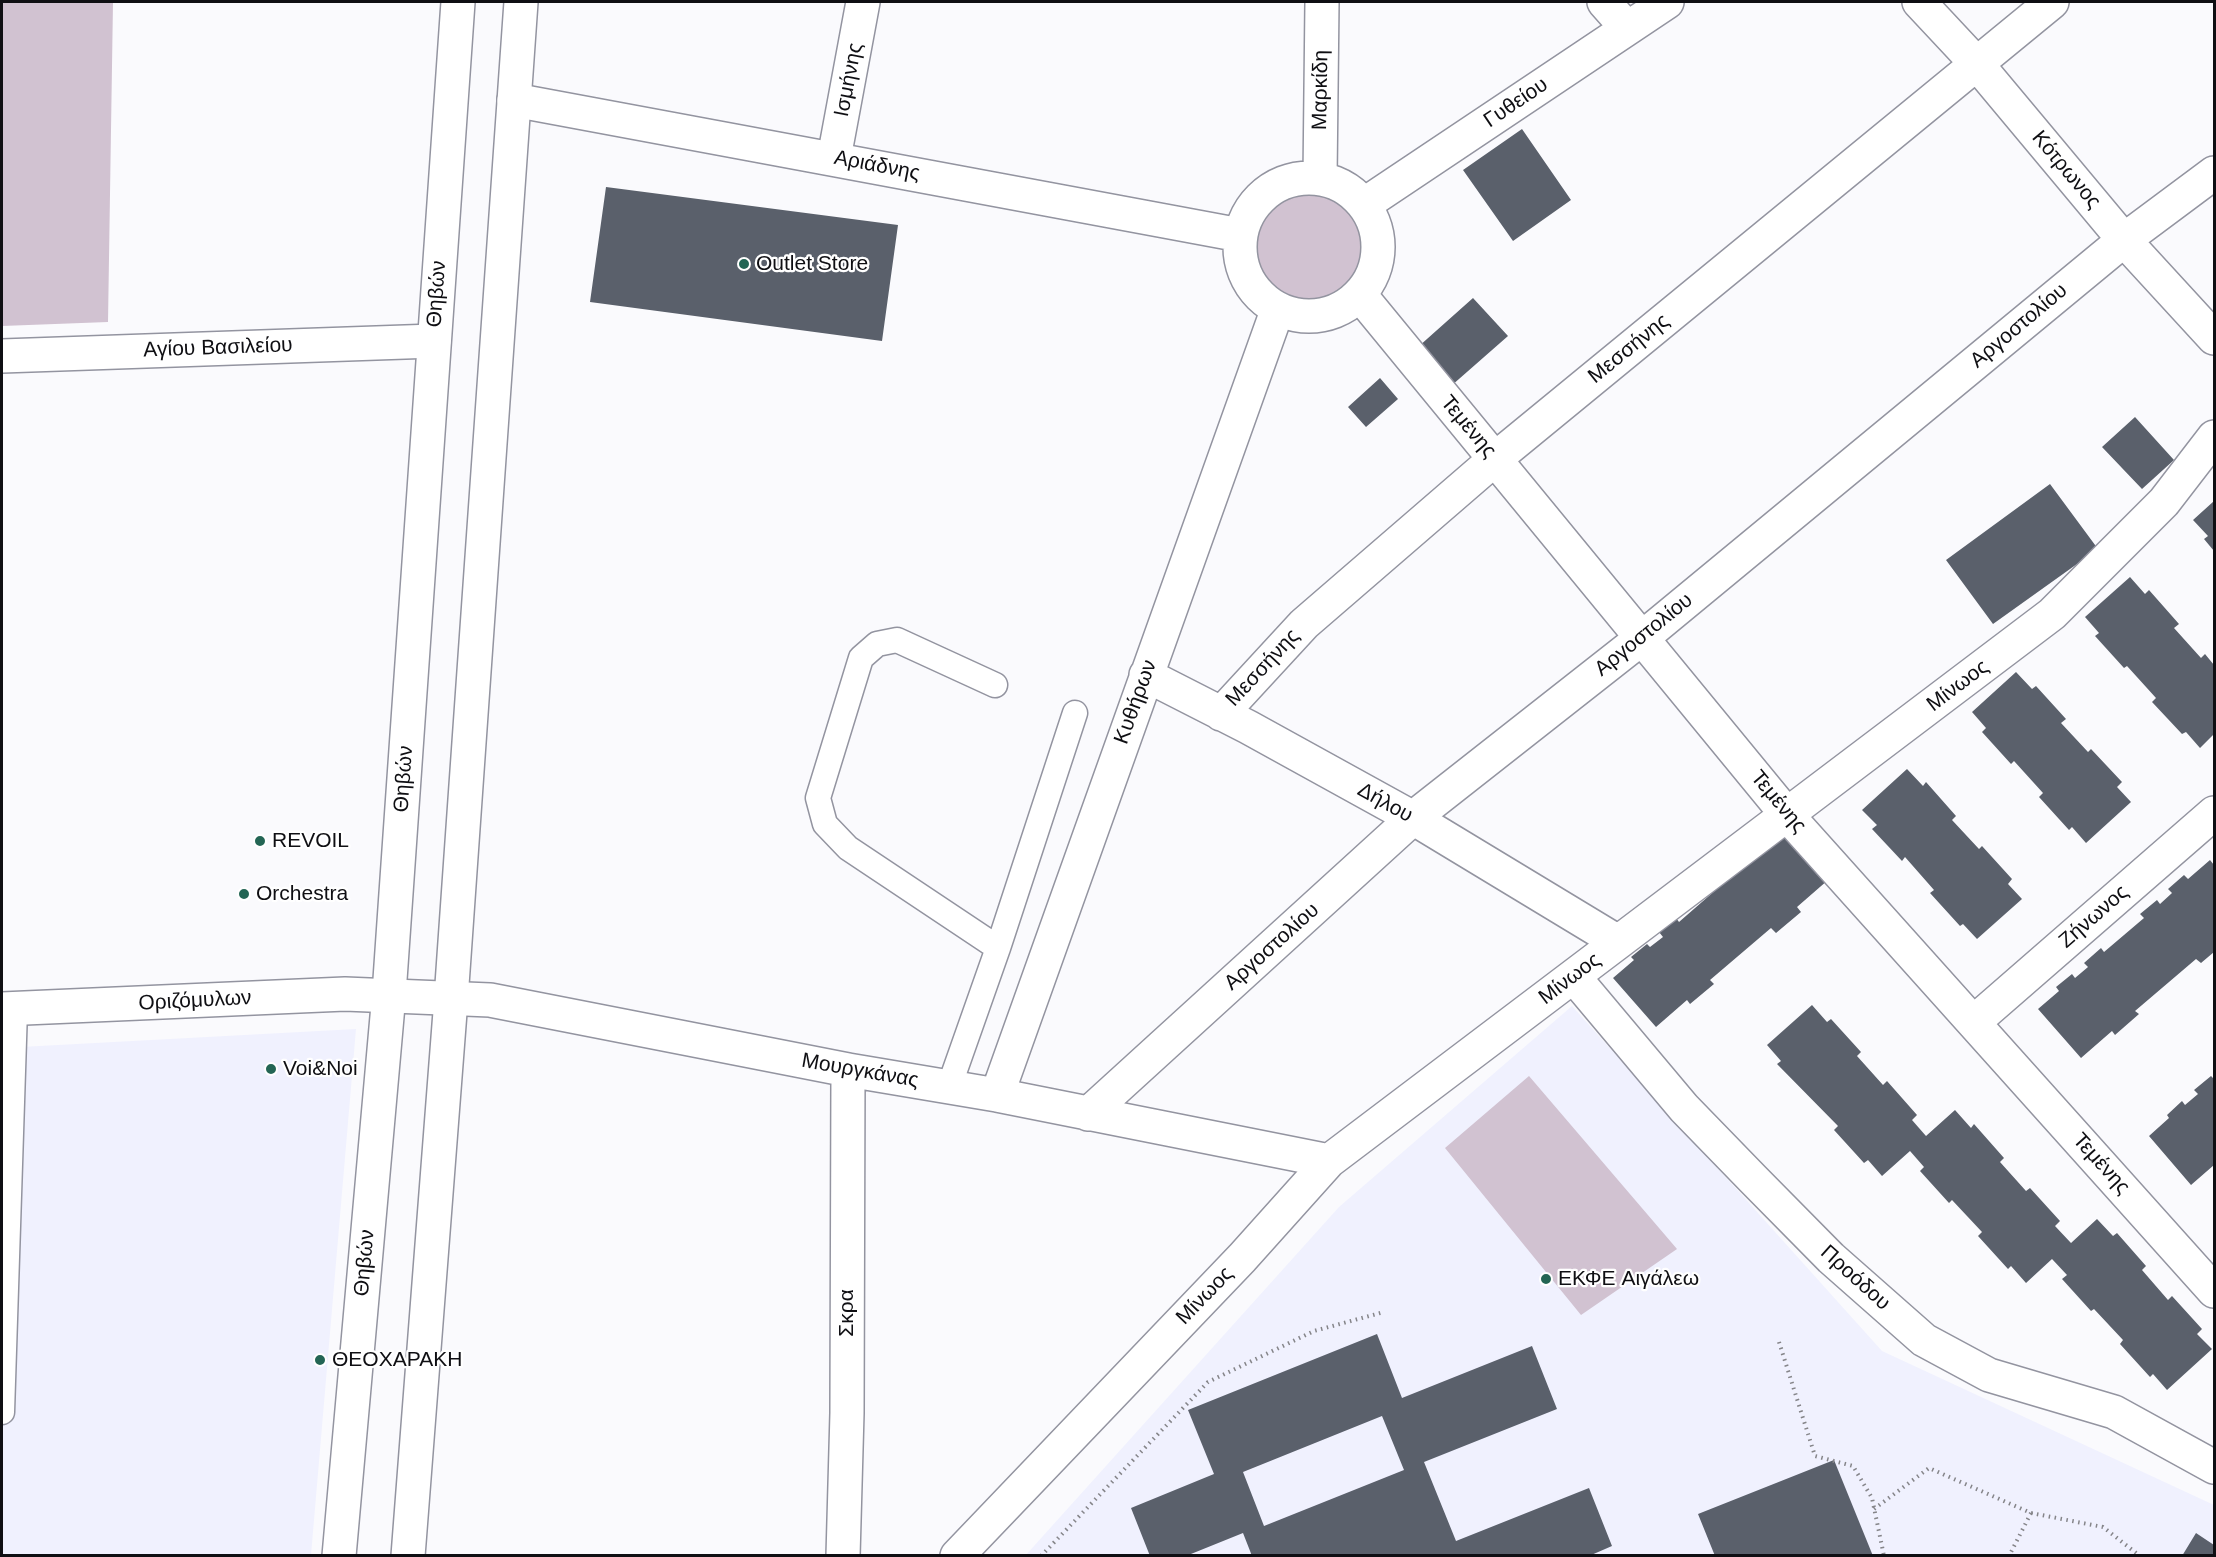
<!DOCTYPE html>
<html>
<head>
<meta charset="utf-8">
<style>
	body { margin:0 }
	#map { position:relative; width:2216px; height:1557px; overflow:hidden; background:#fafafd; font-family:Arial,sans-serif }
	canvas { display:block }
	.frame { position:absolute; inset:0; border:3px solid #0f0f13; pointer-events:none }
</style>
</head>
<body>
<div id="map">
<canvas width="2216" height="1557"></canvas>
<div class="frame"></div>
</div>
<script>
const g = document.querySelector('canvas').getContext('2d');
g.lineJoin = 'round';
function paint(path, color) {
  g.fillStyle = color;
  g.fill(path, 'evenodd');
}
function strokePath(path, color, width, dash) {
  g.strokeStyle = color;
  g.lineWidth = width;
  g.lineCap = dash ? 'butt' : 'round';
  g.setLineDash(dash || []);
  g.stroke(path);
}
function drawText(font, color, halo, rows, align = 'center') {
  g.font = font + ' Arial,sans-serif';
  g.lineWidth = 4.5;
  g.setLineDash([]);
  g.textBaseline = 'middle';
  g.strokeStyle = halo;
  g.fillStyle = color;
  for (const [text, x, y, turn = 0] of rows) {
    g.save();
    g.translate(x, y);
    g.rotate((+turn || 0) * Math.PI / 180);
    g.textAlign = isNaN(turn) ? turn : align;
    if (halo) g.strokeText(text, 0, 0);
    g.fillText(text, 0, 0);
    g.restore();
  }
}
const built = new Path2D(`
	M1572,1006L1882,1351L2214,1505V1556H1025L1339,1207Z
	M356,1029L311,1555L2,1556V1048Z`);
const green = new Path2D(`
	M2,2H113L108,322L2,326Z
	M1252 245a58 58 0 1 1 116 0a58 58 0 1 1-116 0Z
	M1529,1076L1677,1249L1581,1315L1445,1148Z`);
const building = new Path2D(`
	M1522,129L1571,200L1513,241L1463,170Z
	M606,187L898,225L882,341L590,302Z
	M1473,298L1508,336L1451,386L1418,347Z
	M1380,378L1398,399L1366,427L1348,407Z
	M2135,417L2174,460L2142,489L2102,447Z
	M2050,484L2098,549L1993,624L1946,560Z
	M2214,501V551L2204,539L2208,536L2193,520Z
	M2130,577L2145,594L2149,590L2179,624L2174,628L2201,658L2205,654L2214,665V734L2200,748L2186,732L2182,734L2152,702L2156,698L2127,666L2124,668L2095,636L2099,633L2085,617Z
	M2016,672L2032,689L2036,686L2066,719L2061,723L2088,752L2091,749L2122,782L2117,787L2131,802L2086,843L2072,827L2069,830L2039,797L2043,793L2014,761L2011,764L1982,732L1986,728L1972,712Z
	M1907,769L1923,786L1926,782L1956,816L1952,820L1979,849L1982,846L2012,879L2008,884L2022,899L1977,939L1963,924L1960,926L1930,893L1934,890L1905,857L1902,861L1872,829L1877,825L1862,810Z
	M1785,830L1828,880L1797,907L1801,912L1776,933L1771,928L1710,980L1714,984L1690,1004L1687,1000L1656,1027L1613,978L1634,960L1631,957L1647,944L1650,947L1663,937L1659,932L1676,918L1679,922L1718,888L1715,884Z
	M2210,860L2214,865V952L2201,963L2196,959L2135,1011L2139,1014L2115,1035L2112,1031L2081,1058L2038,1009L2059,991L2056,987L2072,974L2075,978L2088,967L2084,963L2101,948L2104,952L2144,918L2140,914L2157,900L2160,904L2172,893L2168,889L2184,875L2188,879Z
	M1812,1005L1827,1022L1831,1019L1861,1052L1857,1056L1883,1085L1887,1081L1917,1115L1912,1120L1926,1136L1955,1110L1971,1128L1974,1124L2004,1158L2000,1162L2026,1191L2030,1188L2060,1221L2055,1226L2071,1243L2097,1219L2113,1236L2117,1233L2146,1266L2142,1270L2168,1300L2172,1296L2202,1329L2197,1334L2212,1349L2167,1390L2153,1374L2150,1377L2120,1344L2123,1340L2094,1309L2091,1311L2062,1279L2067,1275L2052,1259L2026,1283L2011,1266L2008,1269L1978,1236L1982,1232L1952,1200L1949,1203L1920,1171L1924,1167L1910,1151L1882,1176L1868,1160L1864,1163L1834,1130L1838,1126L1777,1064L1781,1061L1767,1045Z
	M2211,1076L2214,1079V1165L2191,1185L2149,1136L2169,1118L2167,1115L2182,1101L2185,1105L2198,1094L2194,1090Z
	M1377,1334L1402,1398L1532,1346L1557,1409L1424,1462L1456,1541L1589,1488L1612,1546L1589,1556H1252L1243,1533L1186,1556H1150L1131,1508L1214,1474L1188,1410ZM1382,1416L1404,1470L1264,1526L1243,1472Z
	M1834,1460L1873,1556H1715L1698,1514Z
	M2196,1533L2214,1545V1556H2182Z`);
const path = new Path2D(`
	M1779,1342L1815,1456L1853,1466L1872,1498L1884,1556
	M1874,1509L1929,1468L2031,1513L2009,1556
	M2031,1513L2103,1527L2140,1556
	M1041,1556L1208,1382L1314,1331L1384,1312`);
const service = new Path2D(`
	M995,685L897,640L877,644L861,658L818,798L825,824L848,848L998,948
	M949,1087L998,948L1075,713
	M2,1412L15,1009`);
const pedestrian = new Path2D(`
	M1574,977L1684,1108L1753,1179L1831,1258L1924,1340L1989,1375L2114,1412L2214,1467`);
const minor = new Path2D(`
	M1604,2L1627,28
	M1919,2L1977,64L2124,240L2214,338
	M514,100L1240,235
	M834,158L863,2
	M1240 247a69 69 0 1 1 138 0a69 69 0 1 1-138 0Z
	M1320,178L1322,2
	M1365,204L1667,2
	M1360,295L1788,816L2214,1291
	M2,356L434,341
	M1146,675L1248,727L1413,818L1618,942
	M1221,714L1304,624L1495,459L2052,2
	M2,1009L345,994L490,1000L848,1070L997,1095L1329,1161
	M1974,1022L2214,813
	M997,1095L1277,311
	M1088,1114L1413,818L1642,638L2124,240L2214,173
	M843,1556L847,1413L848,1070
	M957,1556L1242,1258L1329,1161L2052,614L2164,502L2214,437`);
const secondary = new Path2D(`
	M339,1556L389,994L458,2
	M408,1556L451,999L521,2`);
const markers = [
	[744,264,6,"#236554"],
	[260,841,6,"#236554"],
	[244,894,6,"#236554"],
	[271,1069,6,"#236554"],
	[1546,1279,6,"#236554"],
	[320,1360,6,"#236554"]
];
const streetNames = [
	["Ισμήνης",849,80,-79],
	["Μαρκίδη",1321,90,-89],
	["Γυθείου",1516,103,-34],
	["Αριάδνης",877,166,11],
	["Κότρωνος",2066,170,50],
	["Θηβών",437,294,-86],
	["Αργοστολίου",2019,326,-40],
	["Αγίου Βασιλείου",218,348,-2],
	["Μεσσήνης",1629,349,-39],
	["Τεμένης",1468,427,50],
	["Αργοστολίου",1644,635,-39],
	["Μεσσήνης",1263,668,-47],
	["Μίνωος",1958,686,-37],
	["Κυθήρων",1136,702,-70],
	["Θηβών",404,779,-86],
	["Τεμένης",1778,802,50],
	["Δήλου",1385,803,29],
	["Ζήνωνος",2094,917,-41],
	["Αργοστολίου",1272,947,-42],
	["Μίνωος",1570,979,-37],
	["Οριζόμυλων",195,1001,-3],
	["Μουργκάνας",860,1071,10],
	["Τεμένης",2101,1164,48],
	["Θηβών",365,1263,-85],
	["Προόδου",1855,1278,42],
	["Μίνωος",1205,1296,-46],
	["Σκρα",847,1313,-90]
];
const poiNames = [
	["Outlet Store",756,264],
	["REVOIL",272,841],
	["Orchestra",256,894],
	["Voi&Noi",283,1069],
	["ΕΚΦΕ Αιγάλεω",1558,1279],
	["ΘΕΟΧΑΡΑΚΗ",332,1360]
];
paint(built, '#f0f1fe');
paint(green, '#d1c2d1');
paint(building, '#5a606b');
strokePath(service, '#9394a0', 27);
strokePath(pedestrian, '#9394a0', 36);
strokePath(minor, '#9394a0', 36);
strokePath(secondary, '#9394a0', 36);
strokePath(path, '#858589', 4, [1.5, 4.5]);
strokePath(service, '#fff', 24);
strokePath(pedestrian, '#fff', 33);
strokePath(minor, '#fff', 33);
strokePath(secondary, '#fff', 33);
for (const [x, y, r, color] of markers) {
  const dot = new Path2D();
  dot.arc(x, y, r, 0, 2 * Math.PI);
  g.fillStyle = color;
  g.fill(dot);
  strokePath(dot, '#fff', 2);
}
drawText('21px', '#0f0f13', '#fff', streetNames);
drawText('21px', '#0f0f13', '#fff', poiNames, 'left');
</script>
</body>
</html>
